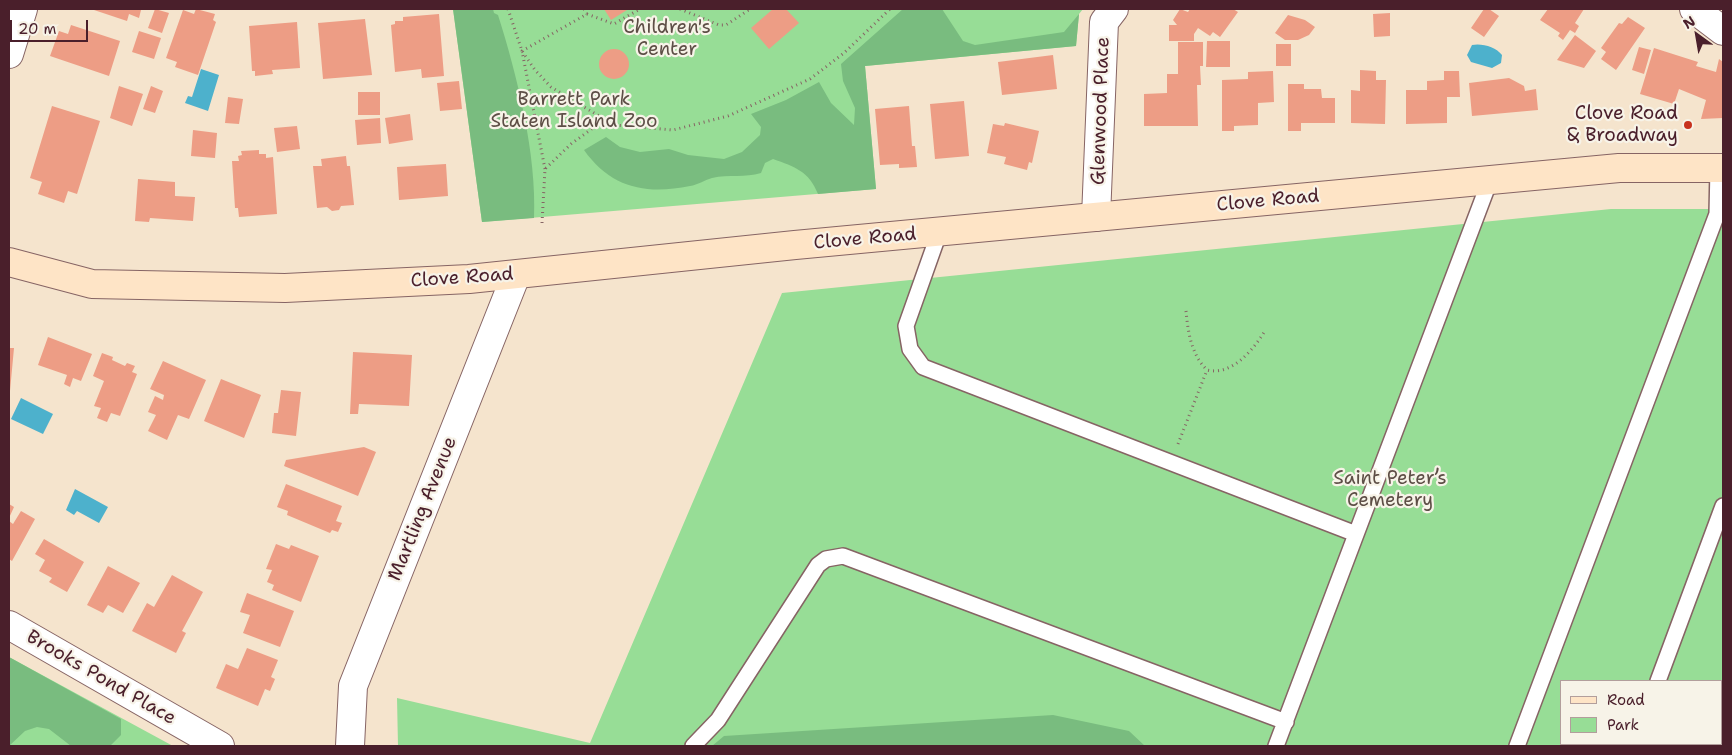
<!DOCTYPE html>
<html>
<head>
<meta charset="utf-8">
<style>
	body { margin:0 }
	#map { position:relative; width:1732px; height:755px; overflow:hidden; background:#f5e4cd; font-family:"Shantell Sans",sans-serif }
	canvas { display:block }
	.frame { position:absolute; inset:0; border:10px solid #4a1f2b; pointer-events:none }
	.legend { position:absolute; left:1560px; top:680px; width:162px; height:65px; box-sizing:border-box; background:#f7f3e8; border:1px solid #b29e9c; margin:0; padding:6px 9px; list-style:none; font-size:15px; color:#4a1f2b }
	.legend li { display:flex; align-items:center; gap:10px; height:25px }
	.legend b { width:25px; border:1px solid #b29e9c }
	.north { position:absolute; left:1672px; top:10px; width:50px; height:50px; -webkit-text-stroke:4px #f7f3e8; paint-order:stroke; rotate:328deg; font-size:14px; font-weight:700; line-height:20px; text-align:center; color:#4a1f2b }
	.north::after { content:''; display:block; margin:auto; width:18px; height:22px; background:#4a1f2b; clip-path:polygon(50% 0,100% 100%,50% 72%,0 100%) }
	.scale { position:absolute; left:10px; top:20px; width:78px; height:22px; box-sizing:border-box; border:2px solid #4a1f2b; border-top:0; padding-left:6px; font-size:15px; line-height:18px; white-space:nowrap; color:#4a1f2b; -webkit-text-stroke:4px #f7f3e8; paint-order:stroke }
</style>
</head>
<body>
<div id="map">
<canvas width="1732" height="755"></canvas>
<div class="frame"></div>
<ul class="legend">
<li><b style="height:6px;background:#fee4c6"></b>Road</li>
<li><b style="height:14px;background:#97dd96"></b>Park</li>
</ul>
<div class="north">N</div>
<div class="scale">20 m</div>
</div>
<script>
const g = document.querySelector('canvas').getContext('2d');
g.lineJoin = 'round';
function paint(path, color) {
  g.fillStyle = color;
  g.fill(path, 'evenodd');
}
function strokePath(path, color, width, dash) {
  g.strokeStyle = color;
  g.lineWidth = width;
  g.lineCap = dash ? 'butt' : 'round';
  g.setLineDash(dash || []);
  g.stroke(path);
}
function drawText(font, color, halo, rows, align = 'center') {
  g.font = font + ' "Shantell Sans",sans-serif';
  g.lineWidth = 4.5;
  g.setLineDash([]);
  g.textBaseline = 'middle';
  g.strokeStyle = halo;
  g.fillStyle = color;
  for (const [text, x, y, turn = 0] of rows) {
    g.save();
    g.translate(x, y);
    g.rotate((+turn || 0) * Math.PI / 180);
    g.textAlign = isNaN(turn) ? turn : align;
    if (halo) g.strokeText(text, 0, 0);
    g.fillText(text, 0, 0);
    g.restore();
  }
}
const green = new Path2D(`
	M453,9H1083L1079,14L1076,46L865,66L876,189L482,222Z
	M1611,209H1723V746H398L397,698L590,743L782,293ZM1561,681H1721V744H1561Z
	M9,657L173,746H9Z`);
const forest = new Path2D(`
	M453,9H493L494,13L498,15C517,75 537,155 534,218L482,222Z
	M903,9H942L963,41L975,45L1064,32L1079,14L1076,46L865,66L876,189L818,194C809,171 795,167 773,159L765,163L761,173C745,178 729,174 712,178C704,180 698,185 690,186C646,195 611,188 584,150L606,137L620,147L640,152L669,149L688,155L724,159L742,152L760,135L761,127L751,114L786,100L819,82L831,103L854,125L855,108L843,81L841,64Z
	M9,657L121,719V735L110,746H71L49,729L37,727L25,731L9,746Z
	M1053,715L1129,731L1145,746H712L724,736Z`);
const water = new Path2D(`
	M1472,45C1482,43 1496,47 1502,55L1501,63L1492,68L1471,62L1467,55Z
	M201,69L219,75L208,111L185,103L188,96L192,97Z
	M21,398L53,414L43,434L11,419Z
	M75,489L108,507L99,523L77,511L74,515L66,510Z`);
const building = new Path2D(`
	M91,9H138L141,10L139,18L129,14L127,21Z
	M155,9L169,13L162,33L148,28Z
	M196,9L215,14L213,20L216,22L198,75L175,67L177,62L166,58L183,10L194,14Z
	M604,9H626L627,10L611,20Z
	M773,9H786L799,23L769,49L751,28Z
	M1180,9L1188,12L1190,9H1233L1238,12L1220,37L1213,32L1210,36L1198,28L1194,34V41H1169V25H1177L1173,20Z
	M1484,9H1489L1499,16L1484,37L1471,28Z
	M1548,9H1584L1575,23L1579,26L1575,33L1570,30L1563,40L1558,36L1560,33L1540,20Z
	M1390,13V36L1374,37L1373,14Z
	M439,14L444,76L422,78L421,69L395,72L391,25L395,24V21H403V17Z
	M1288,15L1305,20L1315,27L1309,35L1298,40H1285L1275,33Z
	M1628,17L1645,28L1616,70L1601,59L1606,52L1601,48L1619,23L1622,24Z
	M365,19L372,75L323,79L318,23Z
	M297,22L300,68L272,70L273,74L255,76V71H252L249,26Z
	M71,25L120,41L109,76L50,56L59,31L68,34Z
	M139,31L161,38L154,59L132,52Z
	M1575,35L1596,51L1584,68L1557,60Z
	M1207,41H1230V67H1206Z
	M1178,42H1203V66H1200L1201,85H1197L1198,126H1144V94L1167,93V74H1178Z
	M1276,44H1291V66H1276Z
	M1639,47L1651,50L1644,74L1632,70Z
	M1654,48L1698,62L1696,66L1716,72L1719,59L1723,62V118L1701,119L1706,100L1679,89L1674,104L1640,94Z
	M599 64a15 15 0 1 1 30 0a15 15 0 1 1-30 0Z
	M1053,55L1057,89L1002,95L998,62Z
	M1360,70L1376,71V80H1386L1385,124L1351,123V90L1360,91Z
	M1273,71L1274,102L1258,103V125L1234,126V131H1222V80L1248,79V72Z
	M1444,71H1459L1460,97H1447V123L1406,124V90H1427V81L1444,80Z
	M1509,78L1524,86L1525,91L1536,89L1538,110L1472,116L1469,83Z
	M459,81L462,109L440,111L437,83Z
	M1288,84H1304V89H1321L1322,98H1335V123H1301V131H1288Z
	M119,86L143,94L132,126L110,118Z
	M151,86L163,91L155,113L143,109Z
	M358,92H380V115H358Z
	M228,97L243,99L239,124L225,123Z
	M964,101L969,156L935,159L930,104Z
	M52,106L100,121L77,194L68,191L64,203L38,194L42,182L30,178Z
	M909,106L912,146H915L917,167L899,168V164L880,165L875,109Z
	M410,114L413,140L389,144L385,118Z
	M380,118L381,143L357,145L355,120Z
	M1005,123L1039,131L1032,163L1029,162L1027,170L1004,164L1006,157L987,153L993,124L1004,126Z
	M297,126L300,149L277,152L274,128Z
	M193,130L217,133L215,158L191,156Z
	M259,150V154H266V158L273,157L277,214L239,217L238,208H235L232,161H239L238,156L242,155L241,151Z
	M346,156L347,166H350L354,205L341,206L339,210L332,211L327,207L317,208L313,166H322L321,159Z
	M446,164L448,196L399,200L397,167Z
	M138,179L175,182V196L195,197L193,221L150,218L149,222L135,221Z
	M48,337L92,354L81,381L73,378L70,387L64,384L67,375L38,365Z
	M9,348H14L10,391H9Z
	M353,352L412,355L409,406L359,404L358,414H350Z
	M102,353L113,357L112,360L125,366L127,363L135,366L132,372L137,374L120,416L111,413L107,422L97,418L101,408L94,406L104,381L93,376Z
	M163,361L206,380L189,419L178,415L167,440L148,431L156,415L148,412L155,396L163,400L164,395L150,389Z
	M221,379L261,395L244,438L204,421Z
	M281,390L301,392L296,436L272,433L274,413H278Z
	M364,447L376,452L358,496L284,466L286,460Z
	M286,484L342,506L336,521L342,523L338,532L332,530L330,533L287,515L288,511L277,507Z
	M9,504L14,507L9,518Z
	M21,511L35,519L12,561L9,559V521L13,524Z
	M44,539L84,562L67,592L49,582L52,578L39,571L45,560L35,554Z
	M276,544L289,549L291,545L319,556L301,602L272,590L274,585L267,582L272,570L266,569Z
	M108,566L140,583L123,613L108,605L103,613L87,605Z
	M172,575L203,592L182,631L186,633L176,653L132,631L147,603L154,607Z
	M247,593L294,611L280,647L243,633L250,615L240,612Z
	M247,648L278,660L271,677L275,679L270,691L265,689L258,706L216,688L226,664L238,669Z`);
const path = new Path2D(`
	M508,9L522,51L535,70L551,87L614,125L673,130L728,116L810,79L844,53L890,9
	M584,9L587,14
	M680,9L719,25H726L750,9
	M545,169L522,51L587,14L614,24L640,9
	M542,223L545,169L571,144L604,120
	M1186,311C1188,332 1191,354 1207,370C1232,376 1253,350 1265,331
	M1178,444L1207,370`);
const service = new Path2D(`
	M939,233L906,326L910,349L923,367L1356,534
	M1658,681L1723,506
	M693,746L718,720L818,565L826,559L843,556L1286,722
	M1276,746L1490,180
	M1517,746L1717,214L1718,168
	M1634,746V744`);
const minor = new Path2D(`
	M9,54L23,9
	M1096,217L1104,22L1114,9
	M9,625L220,746
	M350,746L353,686L516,275`);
const tertiary = new Path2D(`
	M1694,9L1723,31`);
const secondary = new Path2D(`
	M9,262L92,284L285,288L469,279L795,245L1619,168H1723`);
const markers = [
	[1688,125,5,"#c8321e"]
];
const parkNames = [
	["Children's",667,28],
	["Center",667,50],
	["Barrett Park",574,100],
	["Staten Island Zoo",574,122],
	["Saint Peter’s",1390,479],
	["Cemetery",1390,501]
];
const streetNames = [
	["Glenwood Place",1101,111,-88],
	["Clove Road",1268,201,-5],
	["Clove Road",865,239,-5],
	["Clove Road",462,278,-4],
	["Martling Avenue",423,509,-68],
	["Brooks Pond Place",101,678,30]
];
const poiNames = [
	["Clove Road",1678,114],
	["& Broadway",1678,136]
];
paint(green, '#97dd96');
paint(forest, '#79bc7f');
paint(water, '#4db1cc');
paint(building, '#ed9d85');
strokePath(service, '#866464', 18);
strokePath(minor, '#866464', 30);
strokePath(tertiary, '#866464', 30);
strokePath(secondary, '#866464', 30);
strokePath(path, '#866464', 3, [1, 4]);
strokePath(service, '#fff', 15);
strokePath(minor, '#fff', 28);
strokePath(tertiary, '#fff', 28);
strokePath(secondary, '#fee4c6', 28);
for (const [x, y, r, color] of markers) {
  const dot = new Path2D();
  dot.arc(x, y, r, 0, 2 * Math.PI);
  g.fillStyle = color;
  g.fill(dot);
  strokePath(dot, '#f7f3e8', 2);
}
drawText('19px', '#5d4e46', '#f7f3e8', parkNames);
drawText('19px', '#4a1f2b', '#f7f3e8', streetNames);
drawText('19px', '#4a1f2b', '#f7f3e8', poiNames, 'right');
</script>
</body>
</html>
